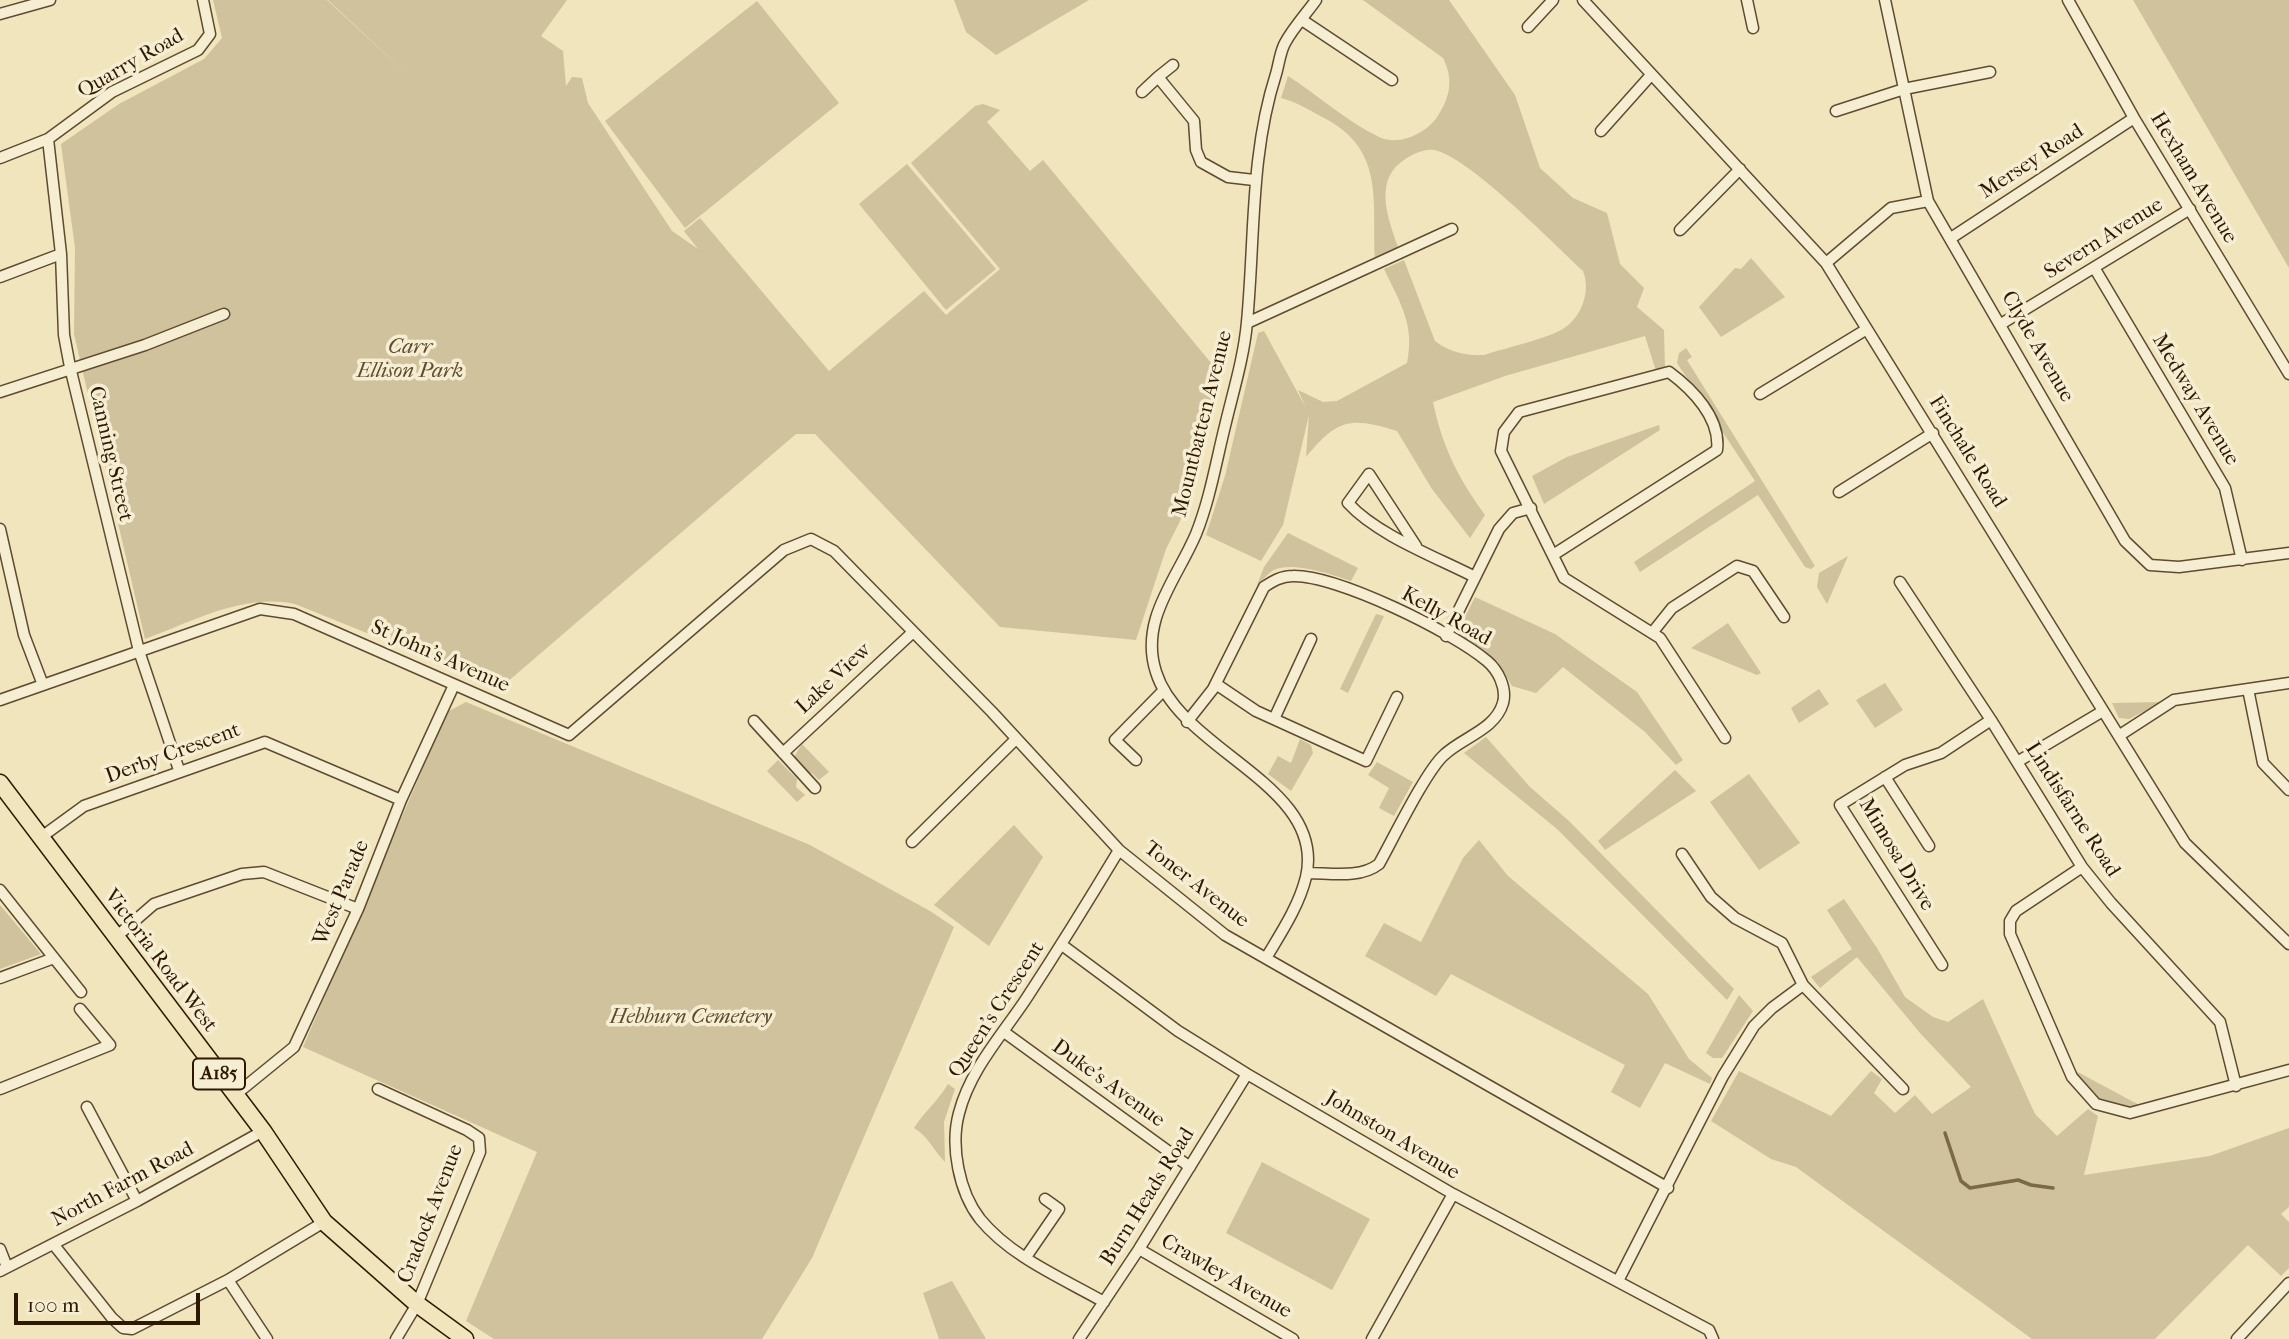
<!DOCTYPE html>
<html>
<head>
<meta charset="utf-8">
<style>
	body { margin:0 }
	#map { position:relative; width:2289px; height:1339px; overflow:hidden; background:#f0e5bc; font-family:"IM FELL French Canon",serif }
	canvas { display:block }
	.scale { position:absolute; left:14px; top:1293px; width:186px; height:32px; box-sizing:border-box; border:4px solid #2f1800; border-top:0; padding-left:9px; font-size:21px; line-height:24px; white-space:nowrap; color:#2f1800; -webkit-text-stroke:5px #f5eed3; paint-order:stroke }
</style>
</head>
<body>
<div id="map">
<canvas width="2289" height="1339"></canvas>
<div class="scale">100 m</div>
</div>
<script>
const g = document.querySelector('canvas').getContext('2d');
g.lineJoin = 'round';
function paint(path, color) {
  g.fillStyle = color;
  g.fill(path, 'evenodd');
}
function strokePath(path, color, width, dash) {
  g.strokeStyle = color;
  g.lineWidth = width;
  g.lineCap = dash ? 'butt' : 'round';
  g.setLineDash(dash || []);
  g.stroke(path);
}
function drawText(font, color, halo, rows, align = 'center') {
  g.font = font + ' "IM FELL French Canon",serif';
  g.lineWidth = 7;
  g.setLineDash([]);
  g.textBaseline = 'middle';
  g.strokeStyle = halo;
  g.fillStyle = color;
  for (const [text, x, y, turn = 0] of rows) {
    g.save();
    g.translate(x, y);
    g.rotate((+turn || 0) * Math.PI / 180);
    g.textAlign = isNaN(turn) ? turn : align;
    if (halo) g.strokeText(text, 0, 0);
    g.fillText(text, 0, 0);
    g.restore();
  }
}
const green = new Path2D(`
	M213,0H327L413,80L328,0H567L541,36L563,51L566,86L572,77L582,78L588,103L672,231L698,249L684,231L700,218L829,371L924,291L946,315L1000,269L911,163L975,106L983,104L1000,110L987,122L1030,171L1043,160L1221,375L1185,511L1166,549L1136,640L1000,627L815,434H796L506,683L466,673L295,604C243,593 194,621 145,639L74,334L75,248L61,144L119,104L204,59L222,38Z
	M954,0H1089L996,55L966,32Z
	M1363,0H1449L1515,95L1540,168L1573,198L1607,213L1620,264L1644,288L1637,307L1664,330L1665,369L1656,371L1645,336L1505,376L1433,402C1442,446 1458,478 1485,515L1470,538L1432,489L1397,431C1351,417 1338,418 1306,457L1309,415L1283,525L1261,561L1206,535L1225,476L1258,333L1264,331L1306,408L1298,390L1323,402L1337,401L1407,363C1415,324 1400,303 1384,269L1404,260L1435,341C1449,352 1466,356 1484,355C1505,348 1546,339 1563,329C1582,317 1591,291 1583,271C1554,244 1468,156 1434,150C1424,148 1408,156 1400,163C1374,184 1389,221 1398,247L1375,259C1372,201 1385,151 1326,119C1311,111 1297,102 1281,98L1288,76C1318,95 1347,122 1379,137C1400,147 1429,132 1439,114C1451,95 1453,78 1443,58Z
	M2133,0H2289V268Z
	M757,1L839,103L685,228L605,121Z
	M907,164L996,269L946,310L859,204Z
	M1751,258L1785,297L1721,337L1699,307L1735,268L1741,269Z
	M1686,348L1692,357L1687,360L1815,566L1811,569L1805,567L1758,495L1640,572L1634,562L1755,481L1677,363L1679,353Z
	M1659,425L1660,430L1544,504L1532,476L1567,457Z
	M1288,533L1358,568L1351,581C1333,575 1292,561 1274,570C1268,573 1262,581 1257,585L1264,567Z
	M1848,556L1827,604L1817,587L1819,573Z
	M1475,597L1555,634L1637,692L1683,760L1676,765L1645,732L1563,667L1536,693L1512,686L1498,662L1460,636L1459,629Z
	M1376,614L1384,616L1348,693L1340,689Z
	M1728,623L1761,673L1757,675L1691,648Z
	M1885,683L1903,710L1875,728L1856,700Z
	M1819,689L1829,704L1799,723L1791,708Z
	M466,702L810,845L930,911L954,927L812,1258L762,1339H494L466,1321L537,1152L303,1047L447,712Z
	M2162,702L2129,719L2119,718L2112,703Z
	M1486,737L1530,787L1569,821L1734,989L1727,1000L1557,829L1464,753Z
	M1300,739L1311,745L1313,753L1291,791L1268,774L1278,756L1291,763Z
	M802,744L829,772L819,780L813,774L802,770L794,757Z
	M778,760L797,779L796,787L805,795L797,802L767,771Z
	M1377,762L1413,782L1394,816L1379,808L1389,788L1368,775Z
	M1675,770L1696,791L1605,850L1598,841Z
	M1749,774L1800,843L1759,870L1710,802Z
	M1014,825L1043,857L989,946L934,905Z
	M1479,840L1508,876L1648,994L1689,1059L1712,1078L1710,1084L1665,1063L1640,1108L1611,1092L1625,1065L1451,974L1436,996L1365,956L1384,923L1421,942L1463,858Z
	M1844,899L1877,948L1905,997L1933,1017L1948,1022L1983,999L2035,1114L2057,1136L2088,1109L2098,1116L2084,1175L2210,1156L2289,1128V1207L2281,1214L2289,1222V1268L2281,1276L2248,1245L2155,1339H2032L1796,1167L1771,1159L1711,1121L1739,1071L1831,1116L1871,1071L1882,1079L1874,1093L1895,1113L1915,1095L1932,1114L1971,1087L1920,1033L1857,957L1820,988L1811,977L1852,949L1827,910Z
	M0,905L41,954L0,969Z
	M1739,995L1753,1011L1722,1058H1713L1706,1053Z
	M2074,1070L2141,1106C2112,1110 2086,1098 2074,1070Z
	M948,1084L955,1089L944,1122L945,1162C933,1150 928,1136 914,1128C924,1112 938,1101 948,1084Z
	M1262,1162L1370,1219L1332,1290L1226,1233Z
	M952,1281L986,1339H939L923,1293Z`);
const stream = new Path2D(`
	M1945,1133L1961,1181L1970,1188L2018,1180L2031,1185L2053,1188`);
const minor = new Path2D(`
	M1583,0L1826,263L2185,843L2289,944
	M1747,0L1753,28
	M1885,0L1928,201L2125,541L2150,565L2179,567L2289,553
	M2068,0L2134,118L2289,374
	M0,14L50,0
	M1302,20L1392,80
	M1528,27L1553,0
	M1158,77L1173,65
	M1142,92L1158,77L1194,121L1196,150L1201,162L1228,177L1254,180
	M1836,111L1904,89L1990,72
	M1601,131L1651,75
	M48,139L61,254L64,335L70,367L139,651L179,770
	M0,158L48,139L112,92L198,50L210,34L203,0
	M1680,230L1740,169
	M1951,238L2134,118
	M1826,263L1891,208L1928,201
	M2095,269L2225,488L2242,560
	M0,277L61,254
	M1247,323L1452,229
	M2001,324L2190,209
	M0,392L145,345L224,314
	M1760,394L1867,329
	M1839,492L1933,433
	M0,529L24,635L43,685
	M1416,546L1369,474L1348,503C1377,535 1436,557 1475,577
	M1553,555L1717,450C1721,418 1692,389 1669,372L1519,412L1504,432L1501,451L1564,578L1660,638L1725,738
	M1900,582L1991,720L2082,867L2111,903L2220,1022L2236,1086
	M1652,633L1672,608L1737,566L1753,571L1784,617
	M1446,636L1499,529L1513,513L1531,508
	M1216,684L1256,711L1366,761L1397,697
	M2248,689L2263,763L2289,790
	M0,700L260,609L294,614L569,735L784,550L811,539L834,551L992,712L1119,850L1225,935L1668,1188
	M1274,719L1311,639
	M754,721L815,788
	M1187,722L1213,689L1264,587C1273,581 1281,576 1293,576C1337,575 1453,632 1487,661C1498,670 1507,688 1503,703C1495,730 1463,737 1444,755C1426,771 1393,839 1379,864C1360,879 1330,873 1307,873
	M2120,735L2174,700L2289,683
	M783,753L912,633
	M1136,760L1115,740L1163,691
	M2017,762L2103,711
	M1885,777L1929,846
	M40,838L84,806L265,742L401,800
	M912,842L1016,739
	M1682,854L1711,897L1735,918L1782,943L1803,985L1903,1089
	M2082,867L2016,911L2010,921V934L2072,1077L2096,1104L2130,1113L2289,1070
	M0,890L81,992
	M116,937L154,904L242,874L264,872L358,909
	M1062,945L1178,1031L1247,1074L1453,1194L1709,1330L1713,1339
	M1266,958C1281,933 1299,906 1306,877C1327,785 1180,751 1156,672C1139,620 1177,579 1196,534C1210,499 1216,462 1225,426C1233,392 1244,357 1247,322C1255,238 1250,155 1276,74C1279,64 1280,52 1285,43C1293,28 1306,14 1316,0
	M1942,965L1840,805L1905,765L1941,753L1991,720
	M0,978L54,958
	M1004,1032L1190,1167
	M0,1089L110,1045L80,1009
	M378,1089L467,1130L479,1138L480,1152L417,1304L396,1339
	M235,1095L294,1047L358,909L401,800L454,685
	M87,1107L137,1201
	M54,1245L112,1318L123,1328L132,1329L228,1280L324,1222
	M0,1249L7,1267
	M1139,1249L1293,1339
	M1026,1257L1059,1209L1045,1199
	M0,1271L137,1201L263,1131
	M1619,1279L1723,1076L1754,1026L1772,1008L1803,985
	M228,1280L267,1339
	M1104,1302C1062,1278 1011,1257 980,1219C959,1192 950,1146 959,1113C970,1070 1002,1035 1026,999C1058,950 1089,900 1119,850
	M1079,1339L1139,1249L1247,1074
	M1372,1339L1453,1194
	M2237,1339L2289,1283`);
const primary = new Path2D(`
	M0,783L263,1131L324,1222L417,1304L465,1339`);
const shields = [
	[219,1074,52]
];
const shieldNames = [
	["A185",219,1074]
];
const streetNames = [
	["Quarry Road",131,64,-30],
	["Mersey Road",2032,162,-33],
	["Hexham Avenue",2193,178,59],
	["Severn Avenue",2104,239,-32],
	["Clyde Avenue",2037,347,60],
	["Medway Avenue",2195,400,59],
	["Mountbatten Avenue",1203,424,-76],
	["Finchale Road",1967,452,58],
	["Canning Street",110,454,77],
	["Kelly Road",1446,617,29],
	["St John's Avenue",440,657,24],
	["Lake View",834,679,-43],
	["Derby Crescent",173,754,-20],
	["Lindisfarne Road",2072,810,57],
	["Mimosa Drive",1896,855,59],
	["Toner Avenue",1196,885,38],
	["West Parade",342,893,-67],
	["Victoria Road West",160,961,53],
	["Queen's Crescent",997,1010,-57],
	["Duke's Avenue",1108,1084,36],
	["Johnston Avenue",1392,1136,31],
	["North Farm Road",123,1185,-28],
	["Burn Heads Road",1148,1197,-58],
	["Cradock Avenue",431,1214,-69],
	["Crawley Avenue",1226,1277,30]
];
const parkNames = [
	["Carr",410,348],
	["Ellison Park",410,372],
	["Hebburn Cemetery",691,1018]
];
paint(green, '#cfc29c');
strokePath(stream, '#7b694a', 3.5);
strokePath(minor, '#5f4b2f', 13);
strokePath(primary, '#2f1800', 19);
strokePath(minor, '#f5eed3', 10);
strokePath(primary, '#f0e5bc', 16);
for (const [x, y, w] of shields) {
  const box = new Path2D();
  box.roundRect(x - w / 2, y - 15.5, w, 31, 5);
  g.fillStyle = '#f5eed3';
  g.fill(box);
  strokePath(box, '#2f1800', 2);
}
drawText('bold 19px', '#2f1800', null, shieldNames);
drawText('21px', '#2f1800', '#f5eed3', streetNames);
drawText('italic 21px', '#5f4b2f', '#f5eed3', parkNames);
</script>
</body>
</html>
